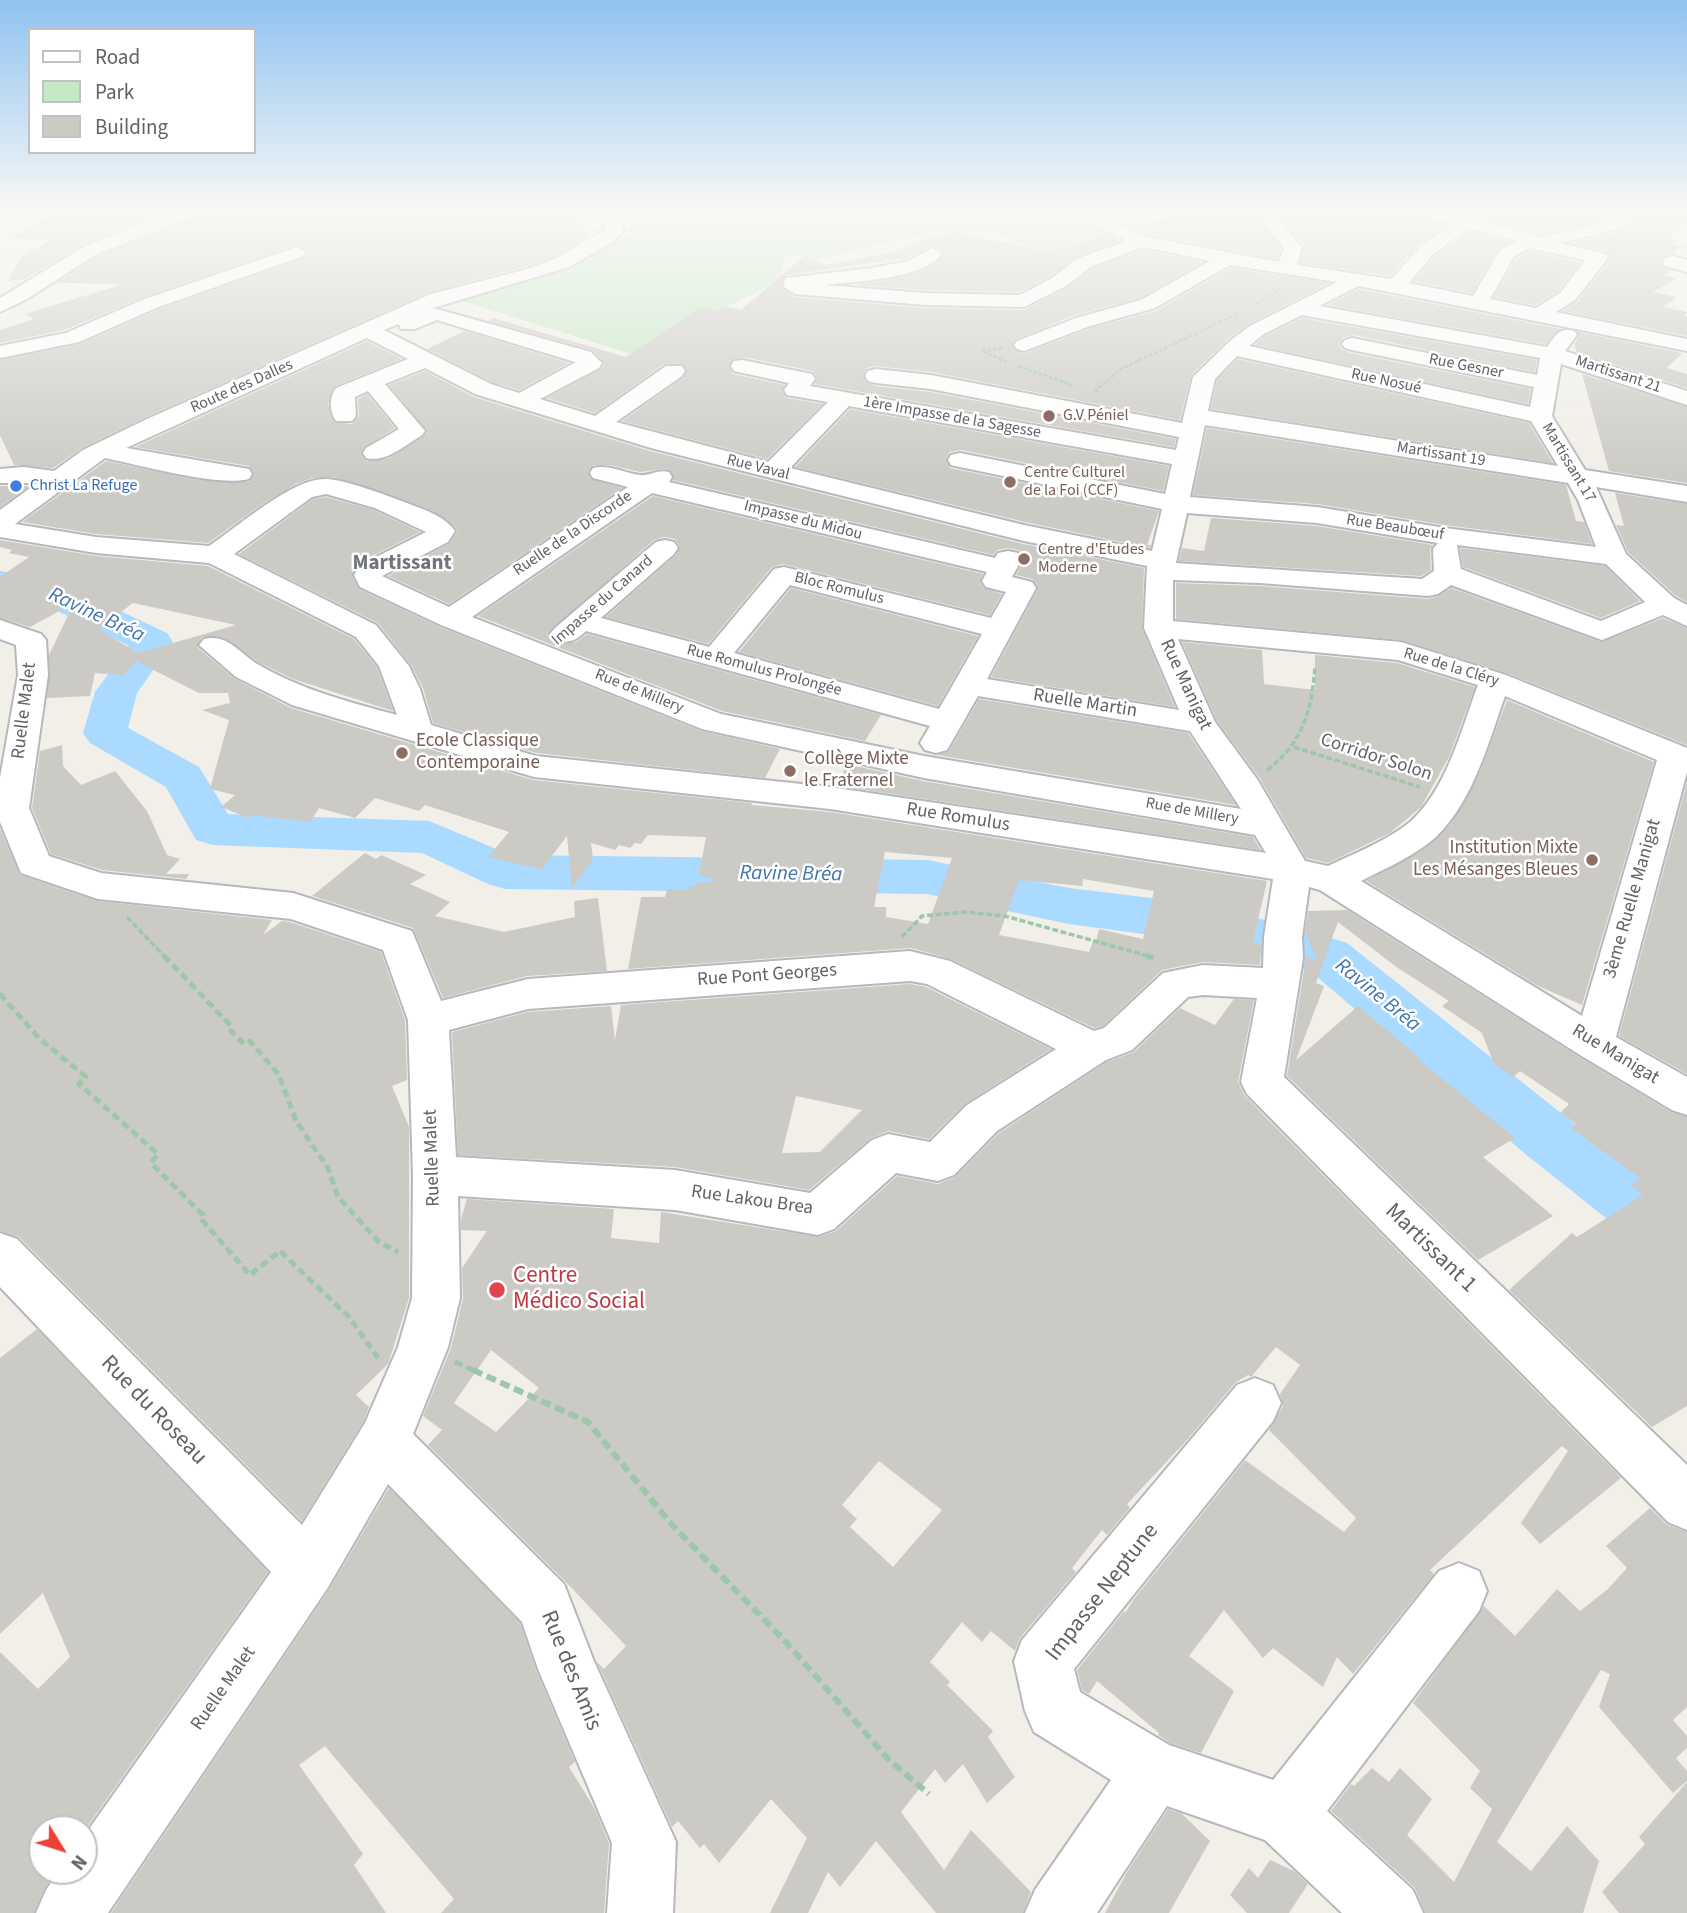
<!DOCTYPE html>
<html>
<head>
<meta charset="utf-8">
<style>
	body { margin:0 }
	#map { position:relative; width:1687px; height:1913px; overflow:hidden; background:#f1efe8; font-family:"Source Sans 3",sans-serif }
	canvas { display:block }
	.legend { position:absolute; left:28px; top:28px; width:228px; height:126px; box-sizing:border-box; background:#fff; border:2px solid #bfc1c3; margin:0; padding:9px 12px; list-style:none; font-size:21px; color:#5f6368 }
	.legend li { display:flex; align-items:center; gap:14px; height:35px }
	.legend b { width:35px; border:2px solid #bfc1c3 }
	.north { position:absolute; left:28px; top:1815px; width:70px; height:70px; box-sizing:border-box; background:#fff; border:2px solid #bfc1c3; border-radius:50%; rotate:128deg; font-size:19px; font-weight:700; line-height:28px; text-align:center; color:#5f6368 }
	.north::after { content:''; display:block; margin:auto; width:24px; height:32px; background:#ea4335; clip-path:polygon(50% 0,100% 100%,50% 72%,0 100%) }
</style>
</head>
<body>
<div id="map">
<canvas width="1687" height="1913"></canvas>
<ul class="legend">
<li><b style="height:9px;background:#fff"></b>Road</li>
<li><b style="height:19px;background:#c5e8c5"></b>Park</li>
<li><b style="height:19px;background:#cccac5"></b>Building</li>
</ul>
<div class="north">N</div>
</div>
<script>
const g = document.querySelector('canvas').getContext('2d');
g.lineJoin = 'round';
function paint(path, color) {
  g.fillStyle = color;
  g.fill(path, 'evenodd');
}
function strokePath(path, color, width, dash) {
  g.strokeStyle = color;
  g.lineWidth = width;
  g.lineCap = dash ? 'butt' : 'round';
  g.setLineDash(dash || []);
  g.stroke(path);
}
function drawText(font, color, halo, rows, align = 'center') {
  g.font = font + ' "Source Sans 3",sans-serif';
  g.lineWidth = 5;
  g.setLineDash([]);
  g.textBaseline = 'middle';
  g.strokeStyle = halo;
  g.fillStyle = color;
  for (const [text, x, y, turn = 0] of rows) {
    g.save();
    g.translate(x, y);
    g.rotate((+turn || 0) * Math.PI / 180);
    g.textAlign = isNaN(turn) ? turn : align;
    if (halo) g.strokeText(text, 0, 0);
    g.fillText(text, 0, 0);
    g.restore();
  }
}
const green = new Path2D(`
	M600,212H1148L1152,222L1044,253L975,226L872,245L818,260L797,255L784,258C783,287 746,296 726,307L802,322L714,380L456,299L564,265L628,234L632,222Z`);
const river = new Path2D(`
	M0,571L63,584L167,633L173,642L137,693L128,728L199,767L228,814L429,821L511,855L927,860L1069,888L1209,905L1328,937L1347,943L1571,1121L1687,1207V1273L1664,1264L1529,1157L1310,971L1209,943L1069,924L927,894L505,889L488,884L422,853L213,845L196,840L166,787L90,743L83,733L95,692L129,646L37,601L0,593Z`);
const building = new Path2D(`
	M55,212H165L84,244L25,279L8,281L21,257L51,240L10,238Z
	M199,212H564L579,219L588,236L554,257L523,267L430,292L146,417L82,448L53,468L14,465L0,435V360L80,344L157,310L304,258L308,254L307,250L296,245L141,298L65,330L0,343V330L34,319L24,314L124,284L57,283L98,256L196,218Z
	M1187,212H1253L1281,248L1277,259L1149,234L1134,228Z
	M1277,212H1415L1418,219L1446,225L1418,245L1390,276L1300,263L1304,245Z
	M1459,212H1614L1602,220L1543,234Z
	M1643,212H1687V223L1668,237L1677,240L1671,244L1683,246L1673,254L1664,255L1661,261L1663,267L1672,271L1664,275L1676,279L1653,292L1677,297L1663,307L1687,312L1684,316H1687V336L1563,311L1577,302L1610,260L1607,251L1571,243L1616,233Z
	M952,231L1046,252L1109,235L1120,241L1075,257L1053,275L1019,292L925,290L853,285L887,280L921,272L944,256L943,252L932,246L907,258L786,275L781,283L784,290L795,297L925,308L1024,310L1069,287L1091,269L1144,250L1203,262L1140,298L1075,315L1016,339L1012,347L1023,354L1091,328L1156,311L1230,268L1329,283L1249,324L1229,338L1191,375L1180,420L931,372L876,366L867,368L863,375L866,382L875,386L931,392L1176,439L1174,447L815,384L817,378L813,371L743,357L734,358L729,365L733,374L785,385L782,391L787,398L823,404L767,459L622,421L683,378L687,370L682,363L664,364L595,413L547,398L601,369L605,363L593,350L488,321L493,318L626,357L701,307L720,311L725,307L741,310L804,256L827,265L887,253L924,239L935,235L942,237Z
	M1470,231L1509,242L1498,249L1472,293L1414,281L1434,257Z
	M1529,251L1580,262L1559,290L1535,305L1494,297L1516,259Z
	M1359,289L1561,329L1546,344L1327,305Z
	M1302,318L1537,360L1535,372L1353,335L1344,337L1339,344L1343,350L1351,353L1531,389L1528,404L1255,345L1265,336Z
	M465,331L569,363L519,390L492,382L427,349Z
	M1578,332L1682,353L1667,368L1687,374V388L1576,352L1574,344L1579,337Z
	M367,341L402,359L335,386L328,404L334,422L352,424L359,416L358,399L367,394L395,428L364,447L361,454L366,461L389,458L427,433L389,385L425,371L474,397L650,451L1023,544L1144,568L1142,629L1175,707L991,677L1038,589L1033,579L1016,575L1024,560L1019,550L1007,548L997,550L994,555L673,480L671,471L665,469L640,472L611,465H593L588,472L591,479L622,488L449,604L388,576L449,544L458,531L452,524L426,508L334,477L312,478L296,484L264,503L208,543L96,534L22,522L106,461L199,480L249,482L254,475L249,466L135,447Z
	M1238,359L1529,423L1553,463L1211,409L1217,380Z
	M1582,374L1687,407V483L1609,471Z
	M850,409L1169,466L1163,491L961,450L950,452L946,459L950,468L1159,511L1147,545H1151L1150,548L1025,522L795,467Z
	M1207,428L1566,485L1576,521L1584,522L1592,544L1445,525L1317,504L1193,495Z
	M0,486H29L0,507Z
	M1615,493L1687,504V602L1676,596L1628,552L1616,525L1624,526Z
	M653,496L983,574L980,582L984,588L1002,594L990,615L783,564L772,567L708,644L606,617L676,555L680,547L675,539L664,537L654,540L547,634L554,643L564,644L576,642L587,634L881,715L865,741L722,711L478,616Z
	M326,497L374,510L420,532L360,562L352,576L359,589L440,627L701,731L780,749L765,778L537,753L433,723L423,688L411,665L378,623L239,554L313,499Z
	M1211,518L1317,526L1433,545L1430,549L1431,570L1421,576L1179,561L1182,548L1204,551Z
	M0,540L96,556L208,566L354,639L377,667L393,711L293,679L260,663L221,637H202L197,647L235,679L291,708L533,780L752,803L751,805L830,812L1267,881L1253,941L1261,944L1260,965L1203,962L1162,970L1103,1026L1094,1028L951,959L911,948L628,969L641,897H665L667,889L689,890L690,886H696L697,883L718,880L699,875L706,837L648,835L641,844L635,843L630,848L619,845L615,850L591,843L593,859L572,889L567,836L542,869L488,857L509,832L425,805L419,811L375,798L355,818L319,808L310,822L252,815L249,818L221,807L235,795L210,789L229,720L202,710L230,703L228,693H199L136,661L124,675L95,673L90,696L47,698L49,655L74,603L30,627L0,618V577L29,557L9,553L12,550L0,547ZM133,603L236,625L138,653L98,629ZM885,852L952,858L928,924L886,917V907H874ZM1083,879L1154,891L1143,939L1099,929L1096,941H1093L1089,952L999,935L1019,880L1082,886Z
	M1460,548L1605,566L1640,601L1601,618L1463,567Z
	M1176,583L1260,586L1428,599L1439,596L1451,588L1601,642L1663,618L1687,628V745L1507,673L1402,640L1176,619Z
	M791,588L978,636L938,706L739,652Z
	M1182,642L1262,650L1264,684L1315,690V655L1397,663L1475,687L1449,757L1421,807L1390,833L1328,863L1306,858L1259,777L1217,721Z
	M979,699L1188,733L1236,805L937,755L949,751Z
	M1507,700L1654,762L1582,1005L1538,986L1366,881L1420,852L1451,824L1480,772Z
	M62,745L63,766L81,785L115,771L147,811L167,855L180,859L166,874H189L186,879L102,870L51,854L32,808L40,751Z
	M846,764L923,781L1253,837L1261,850L839,786Z
	M1687,782V1074L1619,1036Z
	M0,829L20,875L97,901L272,920L263,935L282,921L290,922L381,952L405,1020L407,1080L392,1086L409,1127V1298L388,1364L356,1395L369,1407L363,1422L302,1521L19,1237L0,1231Z
	M365,853L376,859L381,855L426,875L410,884L450,902L435,916L504,932L575,917L574,901L598,898L607,971L527,976L443,998L413,928L312,896Z
	M1347,910L1579,1057L1671,1112L1687,1117V1406L1652,1427L1509,1290L1572,1233L1577,1237L1643,1195L1631,1185L1640,1178L1571,1128L1576,1124L1560,1113L1569,1104L1520,1071L1513,1077L1494,1064L1482,1033L1442,1006L1449,1001L1395,966L1338,922L1316,983L1324,986L1296,1060L1358,1006L1420,1058L1418,1059L1515,1138L1483,1157L1553,1216L1478,1260L1287,1076L1306,957L1317,960L1305,932L1308,911Z
	M910,984L926,987L1051,1049L966,1103L929,1139L888,1131L871,1138L809,1190L675,1167L458,1155L452,1032L528,1012L611,1006L615,1040L621,1005ZM796,1096L862,1110L820,1152L782,1153Z
	M1234,999L1254,1000L1238,1082L1245,1096L1621,1478L1540,1544L1521,1523L1568,1451L1562,1446L1430,1570L1434,1574L1353,1674L1337,1657L1323,1687L1273,1648L1263,1658L1224,1610L1189,1656L1234,1691L1201,1753L1170,1743L1158,1735L1159,1733L1097,1681L1089,1694L1082,1690L1077,1670L1124,1611L1125,1613L1134,1599L1245,1460L1344,1532L1356,1518L1269,1430L1283,1406L1280,1394L1300,1365L1276,1347L1251,1377L1248,1375L1235,1383L1187,1440L1127,1504L1130,1508L1107,1535L1102,1530L1072,1568L1076,1572L1020,1638L1015,1651L991,1631L982,1642L962,1622L930,1662L950,1682L947,1685L993,1731L988,1737L1015,1777L987,1803L963,1764L945,1783L935,1769L901,1812L944,1870L971,1830L1031,1892L1023,1913H936L876,1841L840,1887L828,1872L808,1913H770L807,1838L771,1799L719,1863L704,1844L700,1848L678,1821L672,1827L597,1662L604,1669L626,1646L566,1582L428,1445L442,1430L423,1416L451,1348L463,1299L462,1268L487,1231L461,1230V1219L467,1199L614,1209L611,1238L659,1243L661,1212L819,1237L836,1231L897,1176L938,1184L955,1177L999,1133L1107,1062L1134,1052L1180,1008L1215,1025ZM491,1350L539,1388L496,1432L454,1403ZM879,1461L942,1510L893,1567L850,1527L857,1519L842,1505Z
	M37,1329L268,1572L84,1831V1829H42V1871H56L44,1889L34,1913H0V1652L38,1689L70,1657L43,1593L0,1634V1358Z
	M389,1488L520,1623L536,1670L575,1762L569,1767L595,1809L609,1843L604,1913H441L454,1899L325,1746L299,1765L363,1854L354,1865L386,1913H111L329,1590Z
	M1650,1508L1666,1524L1687,1532V1707L1673,1720L1687,1736V1748L1676,1758L1687,1771V1781L1673,1793L1599,1707L1610,1674L1601,1670L1497,1842L1531,1871L1567,1826L1599,1861L1583,1913H1425L1415,1888L1331,1811L1351,1784L1354,1786L1372,1768L1389,1782L1400,1768L1432,1799L1407,1835L1454,1882L1492,1809L1470,1788L1480,1771L1413,1703L1484,1606L1515,1636L1557,1589L1580,1611L1608,1589L1627,1568L1606,1546Z
	M1687,1782V1913H1619L1602,1892L1645,1844L1639,1837Z
	M1168,1809L1182,1814L1210,1841L1169,1913H1105L1127,1872Z
	M1270,1860L1294,1871L1308,1884L1289,1913H1247L1230,1895L1249,1868L1258,1878Z`);
const pathFar3 = new Path2D(`
	M1256,304L1281,289
	M1002,348L982,351L1009,363
	M1018,366L1072,385
	M1095,392L1119,370L1239,313`);
const pathFar2 = new Path2D(`
	M1294,747L1420,787
	M1267,770C1303,743 1312,710 1315,666
	M127,917L165,957
	M902,937L922,916L966,912L1005,916L1152,957`);
const pathFar1 = new Path2D(`
	M164,956L232,1027L231,1031L244,1044L250,1041L279,1075L296,1121L328,1168L338,1197L379,1242L398,1252
	M1146,956L1158,959
	M0,994L40,1039L86,1077L79,1084L158,1154L151,1163L203,1215L202,1220L250,1275L280,1251L349,1317L378,1358
	M455,1362L477,1372`);
const path = new Path2D(`
	M473,1370L588,1422L673,1526L785,1641L889,1760L929,1794`);
const minor = new Path2D(`
	M173,212H197L195,216L97,254L27,299L0,312V298L85,246Z
	M575,212H603L617,216L624,230L613,242L569,267L433,308L591,352L602,363L599,368L540,399L595,416L666,366H682L685,371L682,376L616,422L768,462L828,402L787,395L784,390L789,383L734,371L731,366L734,361L742,360L812,374L815,379L810,386L1176,450L1179,437L931,389L876,383L868,381L865,376L868,371L876,369L931,375L1182,423L1193,377L1231,340L1250,326L1337,282L1230,265L1155,308L1090,326L1024,351L1017,349L1014,345L1017,341L1076,318L1141,300L1210,261L1144,247L1090,267L1068,285L1024,307L925,305L795,294L785,288L783,282L786,278L872,268L908,261L933,248L942,254C922,280 855,281 824,285L925,293L1020,295L1054,277L1076,259L1127,241L1069,212H1092L1148,237L1279,262L1284,248L1255,212H1273L1302,247L1297,265L1391,279L1420,247L1452,224L1419,216L1417,212H1447L1543,237L1603,222L1619,212H1640L1615,230L1560,243L1606,254L1608,258L1575,300L1556,312L1687,339V351L1359,286L1319,306L1547,347C1555,336 1559,327 1574,331L1577,335L1565,351L1687,391V405L1561,364L1552,416L1585,470L1687,486V502L1596,487L1626,554L1674,598L1687,605V626L1663,615L1602,640L1451,585L1438,594L1428,596L1260,583L1173,580V621L1401,642L1506,675L1687,748V772L1616,1037L1687,1077V1115L1672,1110L1580,1055L1320,890L1309,887L1302,937L1303,958L1284,1077L1687,1465V1530L1668,1522L1247,1094L1241,1082L1257,998L1203,995L1188,997L1132,1050L1106,1060L997,1131L954,1175L938,1181L896,1173L834,1229L818,1235L675,1210L458,1196L460,1298L448,1347L413,1434L564,1584L593,1659L676,1842L673,1913H607L612,1843L538,1669L522,1622L388,1484L327,1589L108,1913H36L46,1890L59,1871H84V1836L271,1572L0,1287V1233L17,1239L302,1525L365,1423L398,1347L412,1298L413,1175L408,1020L383,950L291,919L98,899L21,873L0,822V778L18,675L16,645L0,639V620L41,634L46,640L48,675L29,808L49,856L101,873L293,893L412,931L441,1001L528,979L910,951L950,961L1094,1031L1104,1028L1163,973L1203,965L1263,968L1264,937L1273,879L830,809L534,777L292,705L236,677L199,645L204,639C228,633 240,654 259,665C302,690 349,702 397,715L379,666L356,637L209,563L96,553L0,537V510L37,483H0V469L24,467L54,471L83,450L147,419L431,294L524,270L555,259L606,229L604,223L577,216ZM1469,228L1516,241L1500,250L1473,296L1409,283L1432,255ZM1529,248L1585,260L1561,292L1536,308L1490,299L1514,257ZM1302,315L1540,358L1537,375L1352,338L1345,340L1342,344L1345,348L1352,350L1534,387L1530,407L1249,346L1264,334ZM437,320L575,362H576L519,393L491,384L384,330L399,324L401,329H415ZM367,338L408,359L336,388C329,398 329,411 336,421H352L356,416L355,397L368,391L399,429L366,448L363,453L366,458C386,463 405,445 421,436L425,431L385,384L425,368L475,394L651,448L1024,541L1147,566L1144,628L1179,710L987,679L1036,588L1032,582L1012,577L1022,559L1018,553L1008,551L998,553L995,558L669,482L672,477L669,472C657,469 650,476 640,475C624,473 609,464 593,468L590,473L593,478L628,487L449,607L382,576L448,542L455,531C444,515 422,509 404,502C386,495 343,479 326,479C292,478 238,527 209,546L96,537L15,524L105,458C139,465 219,487 249,479L252,474L249,469L126,448ZM1237,356L1531,421L1558,466L1208,411L1215,379ZM849,406L1172,464L1165,494L960,453L951,455L948,460L951,465L960,467L1162,509L1152,551L1024,525L790,468ZM1205,425L1568,483L1578,500L1596,547L1445,528L1317,507L1190,497ZM652,493L987,572L982,581L986,587L1006,592L991,618L784,567L774,569L709,647L601,618L674,554L678,548L674,542L665,540L656,542L555,628L550,634L555,640C569,644 575,641 586,631L930,726L920,743L925,750L936,753L947,750L978,696L1190,731L1241,809L924,756L721,714L472,617ZM326,494L375,508L426,532L362,564L354,575L360,587L441,625L702,729L924,778L1255,835L1266,853L830,787L536,756L431,725L420,689L409,666L376,625L234,554L312,497ZM1187,513L1317,523L1438,543L1433,549L1434,571L1422,579L1176,563ZM1457,545L1606,564L1645,602L1601,621L1461,569ZM790,585L982,634L939,709L734,653ZM1178,639L1398,660L1478,685C1461,730 1447,789 1410,822C1387,841 1355,853 1328,866L1305,861L1257,779L1215,722ZM1505,696L1657,760L1582,1016L1361,881C1386,868 1415,856 1436,837C1473,801 1488,744 1505,696ZM910,981L927,984L1056,1049L967,1105L930,1142L888,1134L872,1140L810,1193L675,1170L456,1157L449,1030L528,1009Z
	M297,247L306,252L303,256L156,308L79,342L0,358V346L66,333L142,300Z
	M1672,256L1687,260V272L1665,266L1663,262L1665,258Z
	M1255,1378L1273,1385L1281,1403L1273,1421L1074,1669L1080,1692L1169,1745L1273,1780L1439,1571L1459,1563L1479,1571L1487,1591L1479,1611L1327,1811L1413,1890L1423,1913H1342L1265,1840L1167,1806L1097,1913H1025L1035,1890L1111,1780L1034,1732L1025,1711L1014,1661L1022,1640L1237,1385Z`);
const markers = [
	[1049,416,7,"#8d6e63"],
	[1010,482,7,"#8d6e63"],
	[16,486,7,"#3f7fe0"],
	[1024,559,7,"#8d6e63"],
	[402,753,7,"#8d6e63"],
	[790,771,7,"#8d6e63"],
	[1592,860,7,"#8d6e63"],
	[497,1290,9,"#e0444e"]
];
const farStreetnames = [
	["Rue Gesner",1466,367,11],
	["Martissant 21",1618,375,18],
	["Rue Nosué",1386,382,12],
	["Route des Dalles",242,387,-24],
	["1ère Impasse de la Sagesse",952,418,10],
	["Martissant 19",1441,455,9],
	["Martissant 17",1568,463,59],
	["Rue Vaval",758,468,14],
	["Impasse du Midou",803,521,14],
	["Rue Beaubœuf",1395,528,9],
	["Ruelle de la Discorde",573,534,-34],
	["Bloc Romulus",839,589,14],
	["Impasse du Canard",603,601,-41],
	["Rue de la Cléry",1451,668,17],
	["Rue Romulus Prolongée",764,671,15],
	["Rue de Millery",639,692,22],
	["Rue de Millery",1192,812,10]
];
const farEducationnames = [
	["G.V Péniel",1063,416],
	["Centre Culturel",1024,473],
	["de la Foi (CCF)",1024,491],
	["Centre d'Etudes",1038,550],
	["Moderne",1038,568]
];
const farShopnames = [
	["Christ La Refuge",30,486]
];
const streetNames = [
	["Rue Manigat",1185,685,65],
	["Ruelle Martin",1085,704,9],
	["Ruelle Malet",25,711,-83],
	["Corridor Solon",1376,758,18],
	["Rue Romulus",958,818,9],
	["3ème Ruelle Manigat",1633,899,-74],
	["Rue Pont Georges",767,976,-4],
	["Rue Manigat",1615,1055,31],
	["Ruelle Malet",433,1158,-92],
	["Rue Lakou Brea",752,1201,8],
	["Ruelle Malet",224,1689,-55]
];
const educationNames = [
	["Ecole Classique",416,742],
	["Contemporaine",416,764],
	["Collège Mixte",804,760],
	["le Fraternel",804,782],
	["Institution Mixte",1578,849,"right"],
	["Les Mésanges Bleues",1578,871,"right"]
];
const farDistrictnames = [
	["Martissant",402,564]
];
const waterNames = [
	["Ravine Bréa",96,616,25],
	["Ravine Bréa",791,875,1],
	["Ravine Bréa",1377,996,39]
];
const nearStreetnames = [
	["Martissant 1",1430,1249,44],
	["Rue du Roseau",153,1411,46],
	["Impasse Neptune",1103,1593,-52],
	["Rue des Amis",570,1671,68]
];
const nearHealthnames = [
	["Centre",513,1277],
	["Médico Social",513,1303]
];
paint(green, '#c5e8c5');
paint(river, '#aadaff');
paint(building, '#cccac5');
strokePath(minor, '#b5b8bc', 4);
strokePath(pathFar3, '#9cc7a9', 2.5, [3.5, 2]);
strokePath(pathFar2, '#9cc7a9', 3.5, [6, 2.5]);
strokePath(pathFar1, '#9cc7a9', 5, [8, 4.5]);
strokePath(path, '#9cc7a9', 6, [10, 5]);
paint(minor, '#fff');
const sky = g.createLinearGradient(0, 0, 0, 480);
sky.addColorStop(0, '#8fc3f1');
sky.addColorStop(0.44, '#f9f8f5');
sky.addColorStop(1, '#f9f8f500');
g.fillStyle = sky;
g.fillRect(0, 0, 1687, 480);
for (const [x, y, r, color] of markers) {
  const dot = new Path2D();
  dot.arc(x, y, r, 0, 2 * Math.PI);
  g.fillStyle = color;
  g.fill(dot);
  strokePath(dot, '#fff', 2.5);
}
drawText('16px', '#5f6368', '#fff', farStreetnames);
drawText('16px', '#785e54', '#fff', farEducationnames, 'left');
drawText('16px', '#366cbe', '#fff', farShopnames, 'left');
drawText('19px', '#5f6368', '#fff', streetNames);
drawText('19px', '#785e54', '#fff', educationNames, 'left');
drawText('bold 21px', '#70757a', '#fff', farDistrictnames);
drawText('italic 21px', '#4174aa', '#fff', waterNames);
drawText('23px', '#5f6368', '#fff', nearStreetnames);
drawText('23px', '#be3a42', '#fff', nearHealthnames, 'left');
</script>
</body>
</html>
